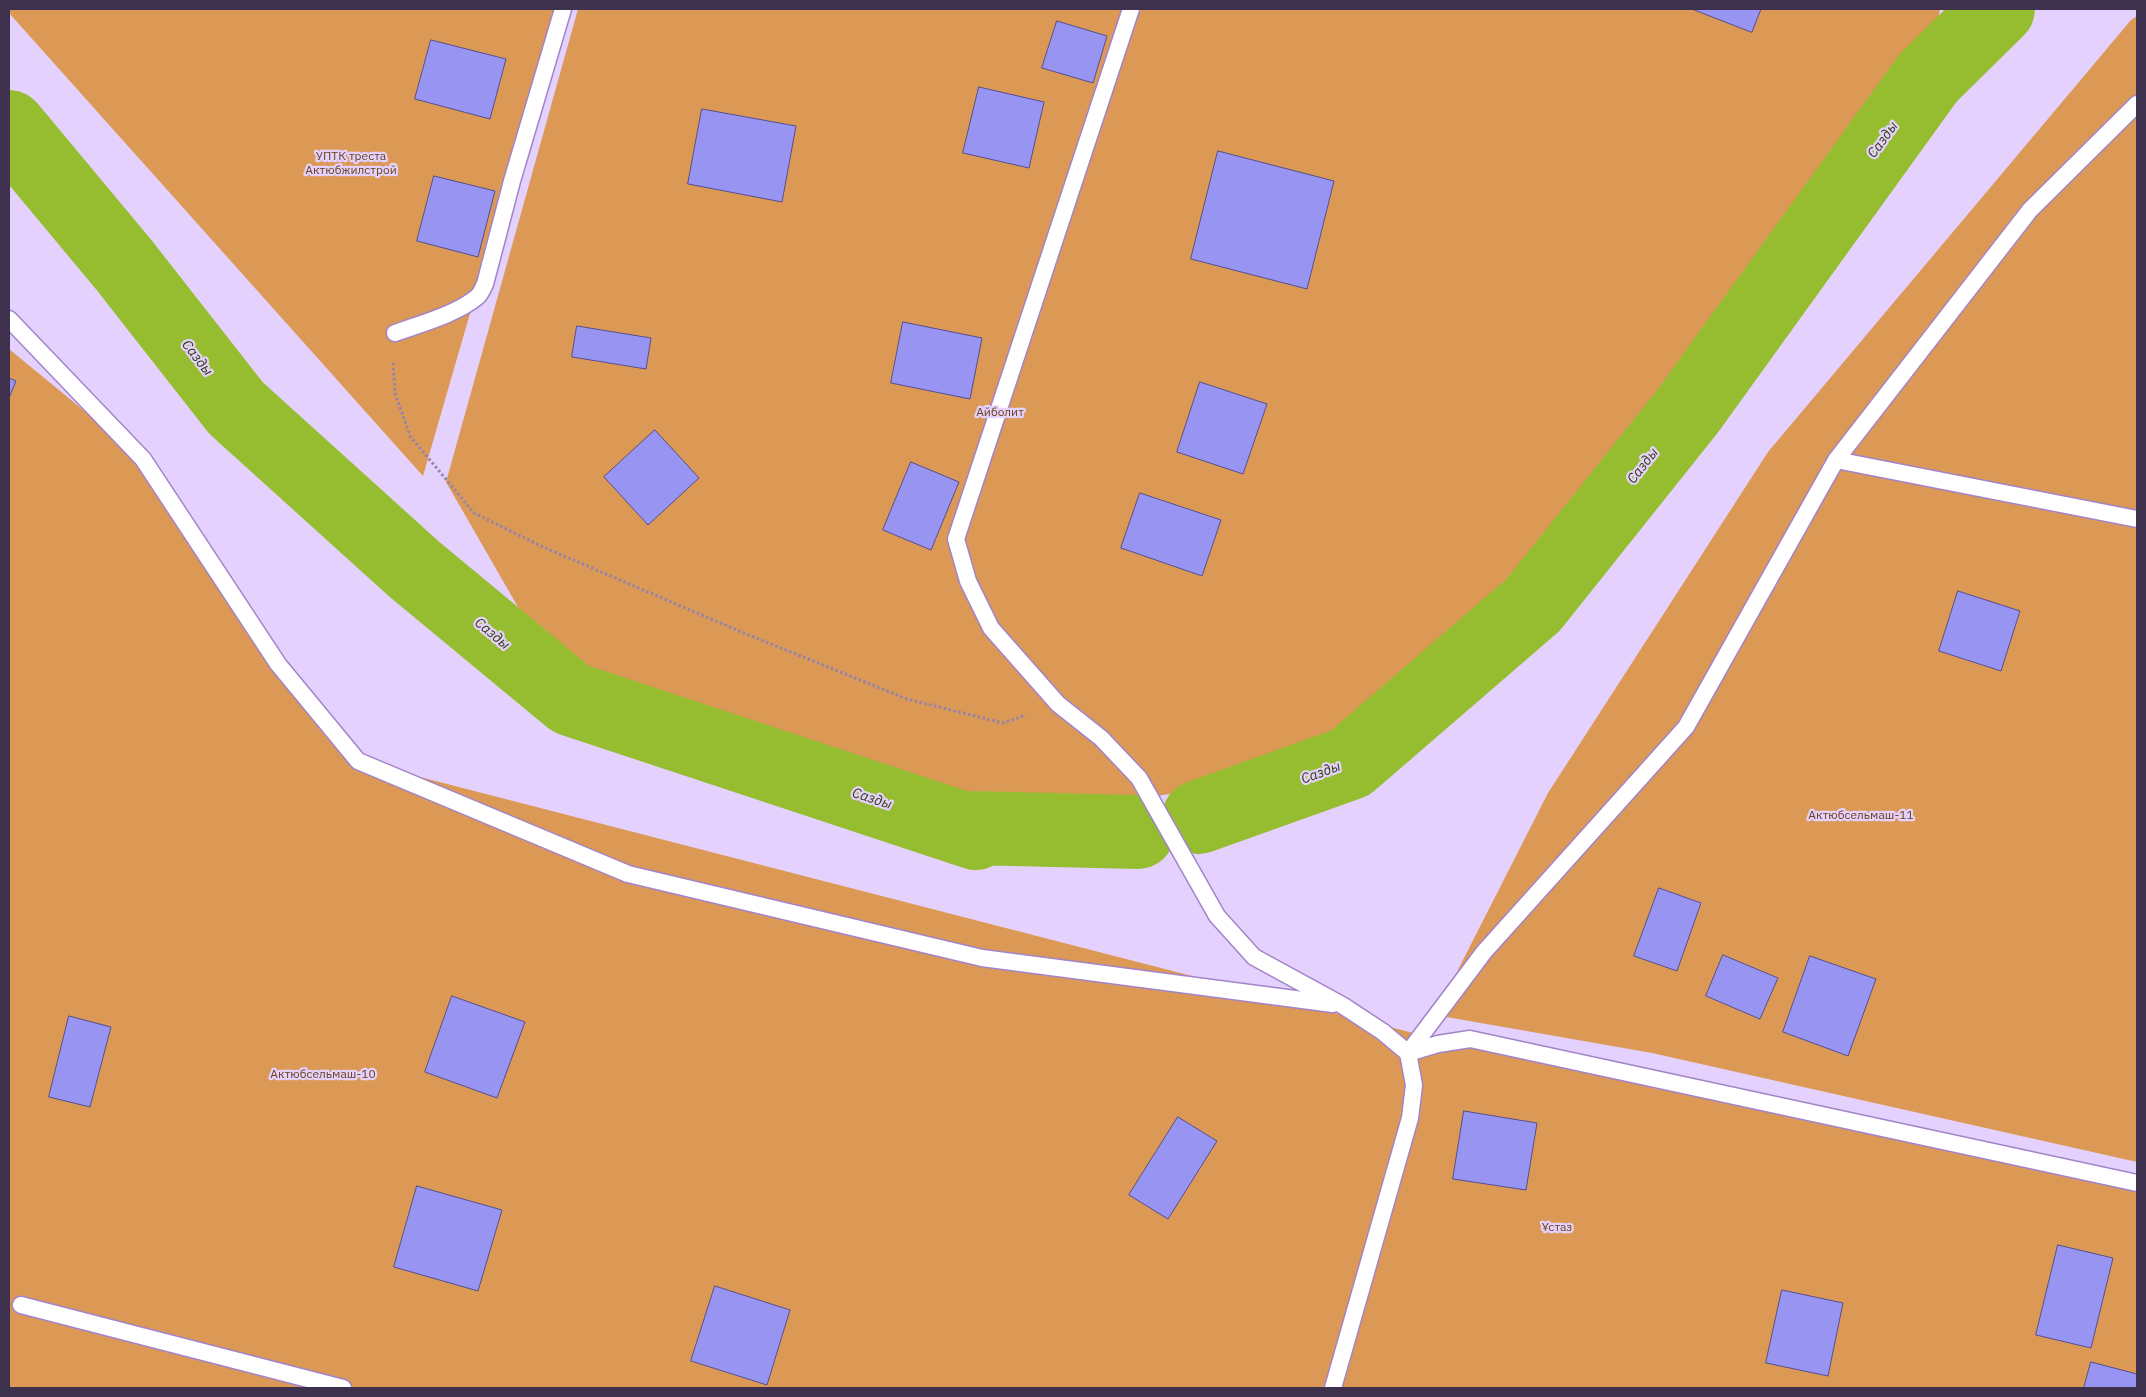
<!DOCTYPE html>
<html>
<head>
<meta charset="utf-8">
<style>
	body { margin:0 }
	#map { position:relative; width:2146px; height:1397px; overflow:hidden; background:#e4d1fe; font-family:"IBM Plex Sans",sans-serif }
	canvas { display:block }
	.frame { position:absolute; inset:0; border:10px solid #3e314e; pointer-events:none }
</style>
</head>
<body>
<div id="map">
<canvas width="2146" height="1397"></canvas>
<div class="frame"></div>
</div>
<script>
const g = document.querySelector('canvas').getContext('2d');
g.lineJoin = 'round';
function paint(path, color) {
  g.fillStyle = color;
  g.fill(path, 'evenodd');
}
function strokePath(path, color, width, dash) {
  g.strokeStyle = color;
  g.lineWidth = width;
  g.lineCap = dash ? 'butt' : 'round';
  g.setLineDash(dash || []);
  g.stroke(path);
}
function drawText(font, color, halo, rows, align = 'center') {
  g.font = font + ' "IBM Plex Sans",sans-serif';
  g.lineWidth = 4.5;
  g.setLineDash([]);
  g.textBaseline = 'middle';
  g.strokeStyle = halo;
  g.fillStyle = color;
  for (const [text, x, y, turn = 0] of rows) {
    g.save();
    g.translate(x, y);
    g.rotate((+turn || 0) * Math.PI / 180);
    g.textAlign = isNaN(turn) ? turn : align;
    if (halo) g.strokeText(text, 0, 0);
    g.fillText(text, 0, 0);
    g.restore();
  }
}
const green = new Path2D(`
	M9,9H558L423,476L9,13Z
	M578,9H1940L1928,78L1533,605L1350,763L971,828L571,699L446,482Z
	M2137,16V1162L1652,1053L1435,1015L1548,793L1768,452L2131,20Z
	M9,349L143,459L358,761L1452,1043L2137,1190V1388H9Z`);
const river = new Path2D(`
	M9,127L124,265L236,408L414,569L571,699L976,833L972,828L1138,832
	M1199,817L1350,763L1533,605L1687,412L1928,78L1998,9`);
const building = new Path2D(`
	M1692,9H1761L1752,32Z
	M1057,21L1107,36L1093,83L1042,68Z
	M431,40L506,59L490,119L415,99Z
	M979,87L1044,102L1029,168L963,153Z
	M702,109L796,126L782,202L688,184Z
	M1218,151L1334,181L1307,289L1191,259Z
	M434,176L495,191L478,257L417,241Z
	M903,322L982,338L970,399L891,383Z
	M577,326L651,338L646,369L572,357Z
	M9,378L16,381L9,398Z
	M1200,382L1267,404L1243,474L1177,452Z
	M655,430L699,478L648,525L604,477Z
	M911,462L959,482L931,550L883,530Z
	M1140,493L1221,520L1202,576L1121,548Z
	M1958,591L2020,611L2001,671L1939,651Z
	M1659,888L1701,903L1677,971L1634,956Z
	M1723,955L1778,978L1760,1019L1706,996Z
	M1810,956L1876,979L1848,1056L1783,1032Z
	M452,996L525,1022L497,1098L425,1072Z
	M69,1016L111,1027L90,1107L49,1097Z
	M1464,1111L1537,1123L1526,1190L1453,1179Z
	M1178,1117L1217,1141L1168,1219L1129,1195Z
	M417,1186L502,1210L478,1291L394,1267Z
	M2058,1245L2113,1258L2091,1348L2036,1335Z
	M715,1286L790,1310L767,1385L691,1361Z
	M1782,1290L1843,1303L1828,1376L1766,1363Z
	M2091,1362L2137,1374V1388H2084Z`);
const path = new Path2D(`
	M393,363L395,393L410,436L474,513L543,547L739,631L907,699L1003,723L1026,715`);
const lane = new Path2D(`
	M1131,9L956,539L968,581L991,628L1058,704L1101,738L1139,778L1217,916L1254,957L1342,1005L1383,1032L1408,1053L1414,1085L1410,1118L1333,1388
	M9,319L143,459L278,664L358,761L628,874L982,958L1333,1004
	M395,333C420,324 457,314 477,297C481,294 483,288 485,284L512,181L563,9
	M1836,460L2137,519
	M1408,1053L1484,952L1686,727L1836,460L2030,210L2137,104
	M1408,1053L1438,1044L1470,1039L2137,1183
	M21,1305L343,1388`);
const parkNames = [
	["УПТК треста",351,157],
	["Актюбжилстрой",351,171],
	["Айболит",1000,413],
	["Актюбсельмаш-11",1861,816],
	["Актюбсельмаш-10",323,1075],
	["Ұстаз",1557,1228]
];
const waterNames = [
	["Сазды",1883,140,-54],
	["Сазды",197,358,52],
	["Сазды",1643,466,-52],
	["Сазды",492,634,40],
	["Сазды",1321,773,-20],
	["Сазды",872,799,18]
];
paint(green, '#dc9956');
strokePath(river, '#96bd30', 74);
paint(building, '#9894f1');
strokePath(building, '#534f92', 1);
strokePath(lane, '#a383c9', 19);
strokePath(path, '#9484a9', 3, [2.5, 2.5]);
strokePath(lane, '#fff', 16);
drawText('12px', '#6a4217', '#e4d1fe', parkNames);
drawText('italic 14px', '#2f3e06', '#e4d1fe', waterNames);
</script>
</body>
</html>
